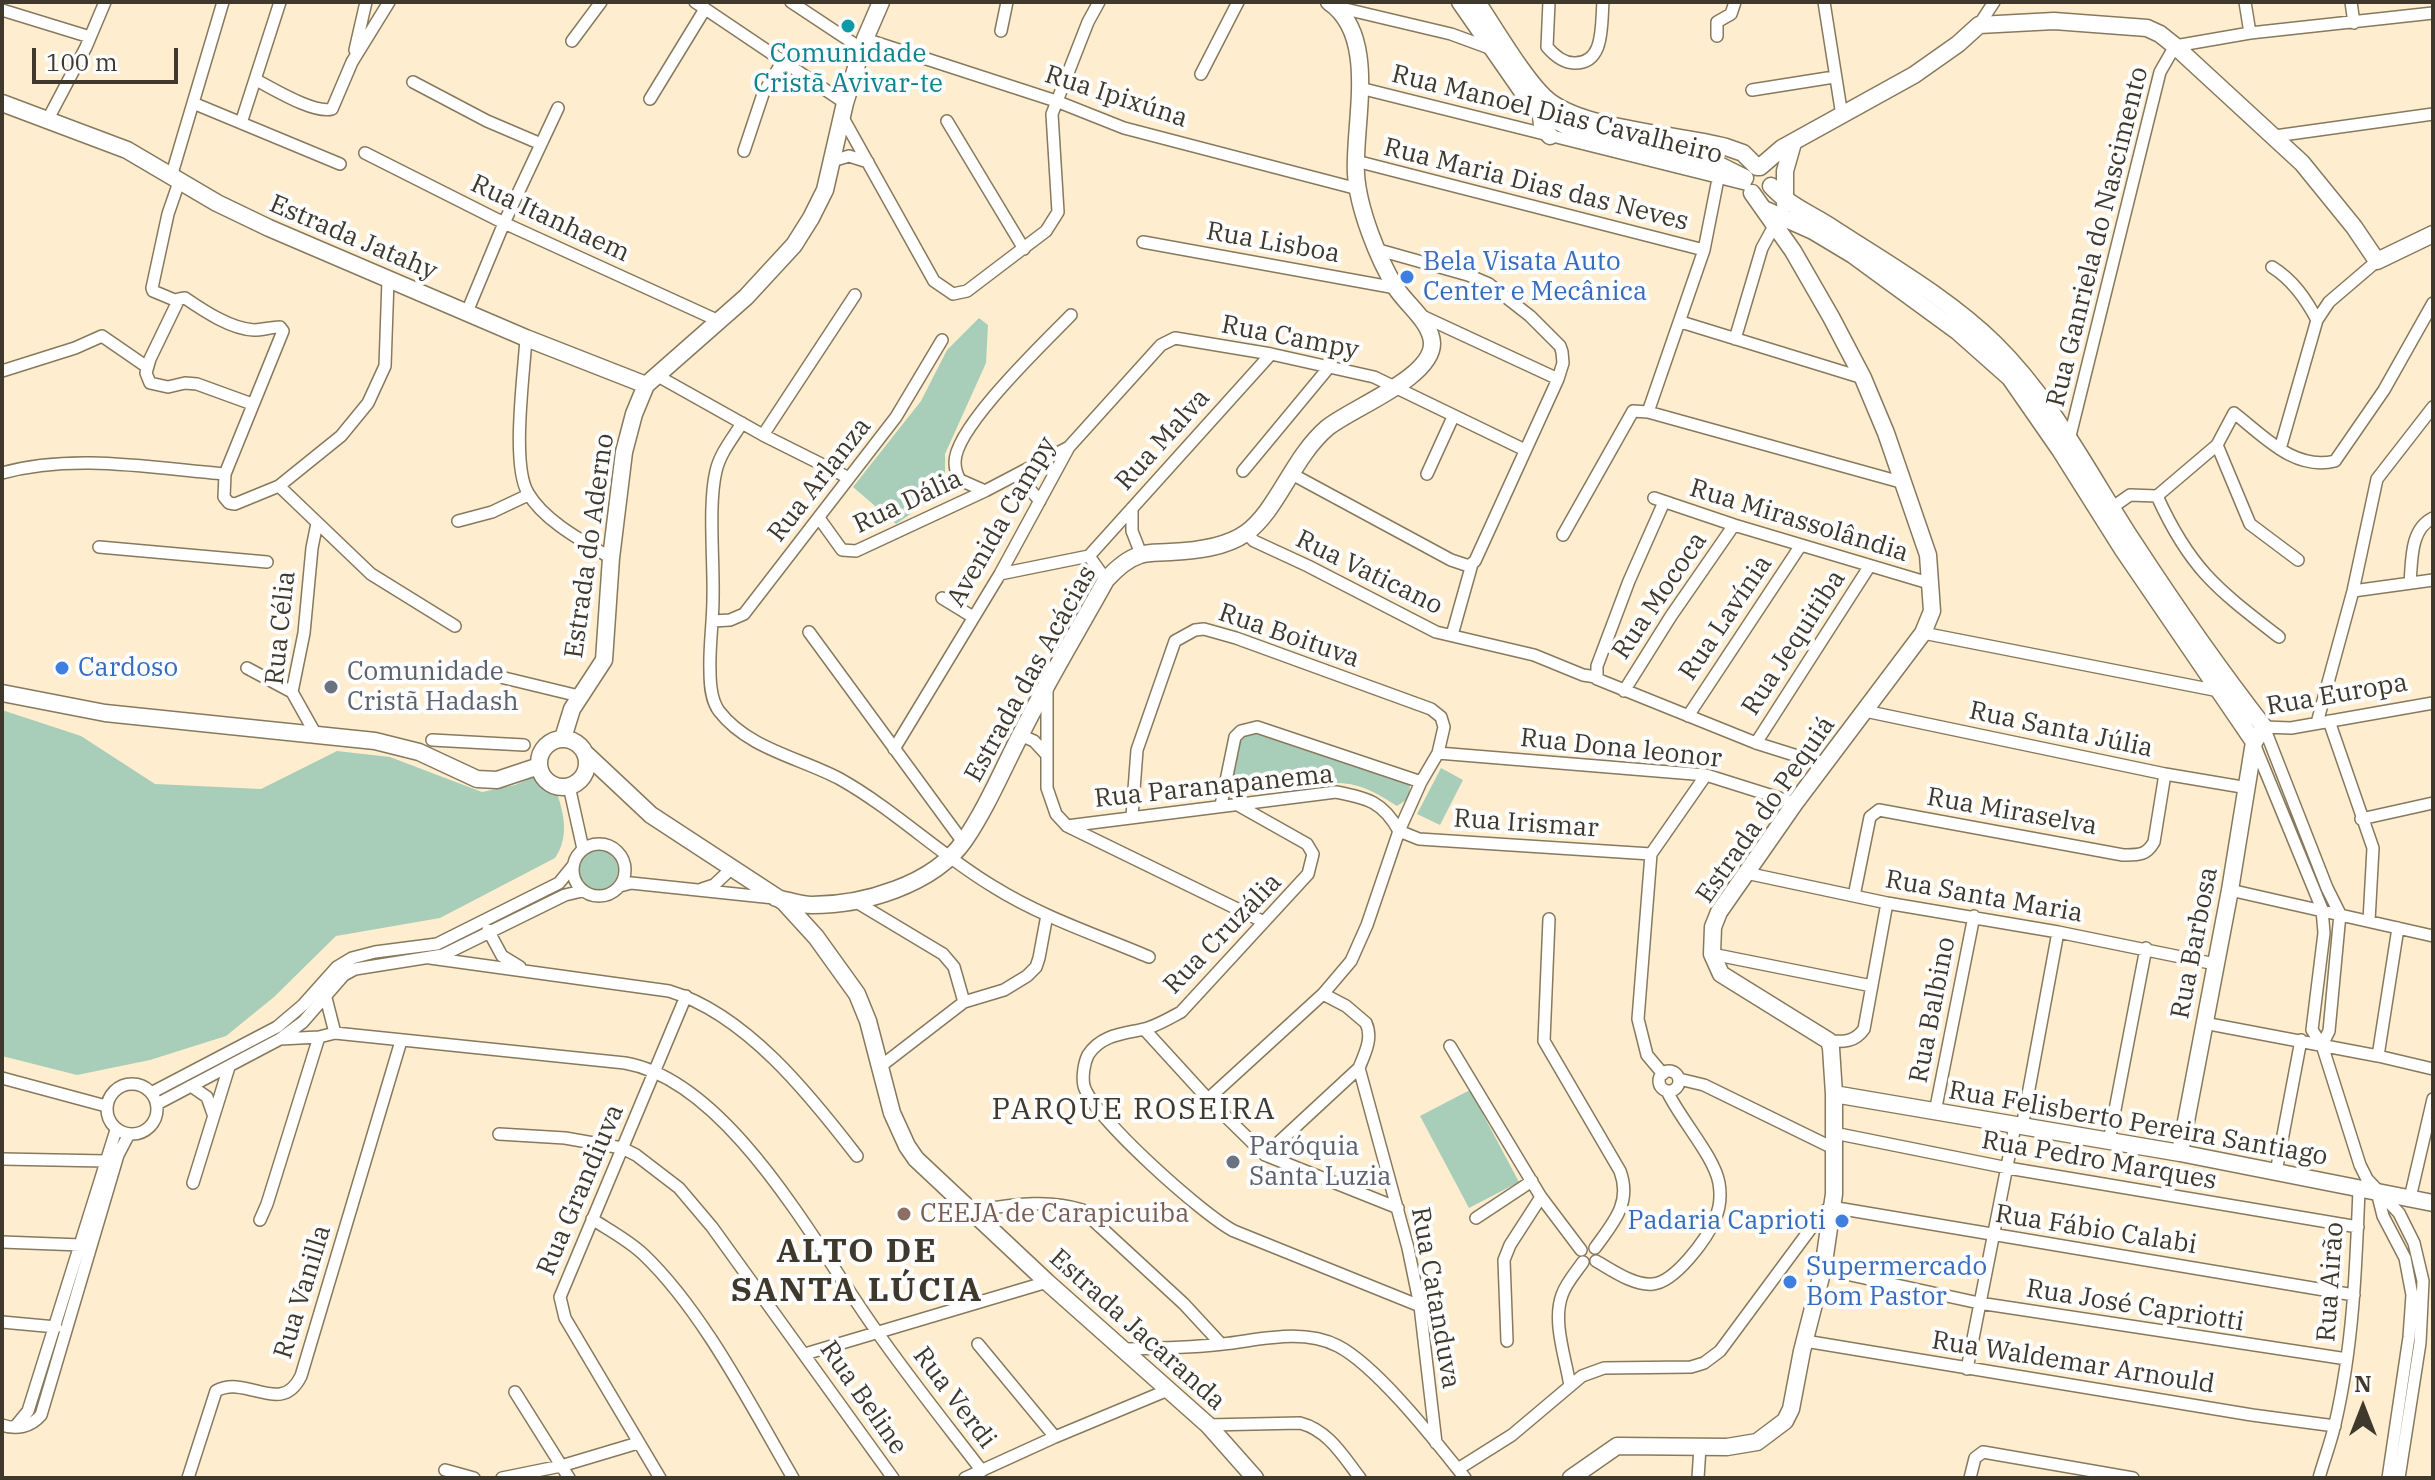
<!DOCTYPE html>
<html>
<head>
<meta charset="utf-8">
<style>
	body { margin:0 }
	#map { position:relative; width:2435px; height:1480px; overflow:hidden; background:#feeecf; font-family:"IBM Plex Serif",serif }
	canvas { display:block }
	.frame { position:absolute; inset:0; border:4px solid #3f392d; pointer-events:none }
	.north { position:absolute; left:2323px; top:1368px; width:80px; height:80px; -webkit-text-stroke:6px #fdfdfd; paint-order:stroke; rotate:0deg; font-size:22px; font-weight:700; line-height:32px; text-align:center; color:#3f392d }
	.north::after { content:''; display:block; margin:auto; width:28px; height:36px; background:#3f392d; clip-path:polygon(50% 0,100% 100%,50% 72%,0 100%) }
	.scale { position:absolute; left:32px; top:48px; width:146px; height:36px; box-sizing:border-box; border:4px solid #3f392d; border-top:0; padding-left:10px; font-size:24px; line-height:28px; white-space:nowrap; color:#3f392d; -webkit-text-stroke:6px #fdfdfd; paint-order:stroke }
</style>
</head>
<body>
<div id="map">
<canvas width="2435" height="1480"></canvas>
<div class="frame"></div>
<div class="north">N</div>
<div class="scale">100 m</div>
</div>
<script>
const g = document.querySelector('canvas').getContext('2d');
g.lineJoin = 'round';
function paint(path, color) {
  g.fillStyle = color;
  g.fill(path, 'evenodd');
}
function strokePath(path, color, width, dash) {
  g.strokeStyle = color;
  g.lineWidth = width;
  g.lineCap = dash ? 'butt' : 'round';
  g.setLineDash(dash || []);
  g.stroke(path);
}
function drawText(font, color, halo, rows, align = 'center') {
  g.font = font + ' "IBM Plex Serif",serif';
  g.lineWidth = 8;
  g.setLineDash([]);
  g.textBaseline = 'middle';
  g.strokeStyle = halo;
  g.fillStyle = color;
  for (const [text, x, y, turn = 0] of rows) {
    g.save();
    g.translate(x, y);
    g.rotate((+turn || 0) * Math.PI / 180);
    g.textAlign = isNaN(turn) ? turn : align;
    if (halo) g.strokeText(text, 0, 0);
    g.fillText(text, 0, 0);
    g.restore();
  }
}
const green = new Path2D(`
	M979,318L988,325L986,363L945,454V473L925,504L896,524L853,487L921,401L947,350Z
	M2,710L81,736L155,784L261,789L337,751L390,757L482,792L515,785L535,776L553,783C563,808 571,835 555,858L440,918L336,936L274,997L226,1036L150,1060L77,1075L2,1056Z
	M1248,732L1296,745L1410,785L1409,798L1397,806C1384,798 1372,790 1358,786C1324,777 1263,788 1228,794L1240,736Z
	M1441,768L1463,780L1440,825L1417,814Z
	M578 870a20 20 0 1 1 40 0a20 20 0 1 1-40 0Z
	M1470,1090L1519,1182L1469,1208L1420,1116Z`);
const street = new Path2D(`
	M695,2L845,103
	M791,2L862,49
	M1549,2L1547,47C1554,55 1564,63 1574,63C1605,64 1601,25 1603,2
	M1824,2L1842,116
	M2245,2L2250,33
	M2351,2L2354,23
	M1337,7L1451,34L1492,49
	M2,10L90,37
	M1979,25L1994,2
	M1001,31L1007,2
	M1717,36V22L1731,14L1735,2
	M865,39L1056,101L1124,128L1358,189
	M572,41L601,2
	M355,50L366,2
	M1201,74L1238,2
	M256,80C274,89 314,114 332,109L352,62L389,2
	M413,82L487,121L541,144
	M1360,88L1745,184
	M1752,90L1834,77
	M650,99L705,9
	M193,103L340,164
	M843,118L934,281L953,294L967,291L1046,231L1058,212L1052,114L1088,22L1099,2
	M48,119L86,47L105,2
	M947,121L1024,249
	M241,123L280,2
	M2275,136L2433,114
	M744,151L763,94L782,62
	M365,153L504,223L719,321
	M832,161L849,156L868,162
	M1356,161L1704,250
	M171,177L223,2
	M1143,242L1396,288
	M2272,267C2293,280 2306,299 2317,320
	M177,301L153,291L152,288L168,214L179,182
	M467,312L504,223L558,108
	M1420,315L1558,379
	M1681,322L1863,378
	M526,338C524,374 511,465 528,493C544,521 584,542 611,558
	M1735,339L1762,248L1774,226
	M2,371L75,348L102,336L147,367
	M656,375L763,435L849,478
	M252,404L197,384L185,383L168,387L150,383L146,373L150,359L179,299L185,298C204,311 231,329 254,330C263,330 271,327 280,327L283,331L225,474L224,497L229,503L235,504L279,486L341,436L368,403L385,366L388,280
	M1648,412L1704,250L1718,179
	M742,423C733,438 720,453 716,471C708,504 714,562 713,598C713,622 709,647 710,671C710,685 711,700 719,711C748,749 801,758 840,779C895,810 940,855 994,887C1042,917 1097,935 1149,957
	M763,435L855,295
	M2069,440L2160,72L2175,46L2250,33L2433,13
	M2217,445L2250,524L2298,560
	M2280,449L2317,320L2329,302L2377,261
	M1243,471L1330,366
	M2,473C74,453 152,468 225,474
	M1290,473L1451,560L1469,566L1475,561L1558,379L1563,363L1562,352L1560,346L1530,316L1489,284L1468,275L1379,250
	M1427,474L1453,417
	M1017,475L1040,501
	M279,486L371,574L455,626
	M985,491L960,480C957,475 955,469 955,462C955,427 1045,342 1071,315
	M2157,496L2217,445L2234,413C2264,436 2294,471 2335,461L2384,390L2433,303
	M2157,496C2190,569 2217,589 2279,637
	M1654,498L1734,525L1932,584
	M1664,502L1629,581L1597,666V679L1756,743L1826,765
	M1132,508V531L1141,554
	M2107,511L2130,495L2157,496
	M819,518L842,550L856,551L985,491L1069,447
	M458,521L492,512L528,495
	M1246,533L1254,541L1308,566L1436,632L1534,655L1583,675L1596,677
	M1563,535L1633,411L1648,412L1904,483
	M99,547L267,562
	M1089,556L1271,354
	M1000,574L1089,556L1106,580
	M2410,583C2412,560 2410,529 2433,518
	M2353,591L2433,580
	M942,598L973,617
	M713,621L730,620L744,614L896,417L942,340
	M809,632L963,842
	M1923,633L2219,691
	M1452,635L1472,564
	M247,668L292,692
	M488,674L579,696
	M1047,688V788L1056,814L1067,826L1264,922
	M1624,691L1671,616L1734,525
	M1865,711L2165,774L2248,788
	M1688,716L1801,545
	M2329,721L2373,848L2369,921
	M2317,723L2353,591L2377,479L2433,407
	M315,733L292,692L304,633L312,548L317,523
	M1020,735L1034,741L1046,754
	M432,740L524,745
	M1756,743L1869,567
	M2255,746L2322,909L2324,933L2312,1030L2322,1045L2360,1165L2367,1179L2399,1213L2414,1243L2423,1281L2420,1343L2399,1478
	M894,749L1000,574L1069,447L1161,345L1175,338L1271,354L1374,377L1525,450
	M1438,753L1706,775L1795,803
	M569,786L583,849
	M1236,804L1307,844L1313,854L1308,874L1181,1012C1170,1018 1160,1024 1148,1028C1127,1034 1102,1033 1088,1055C1084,1063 1082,1077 1084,1086C1093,1117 1203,1215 1234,1231L1420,1306
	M1221,805L1235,737L1241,731L1257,727L1421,782
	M1132,816L1137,750L1175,641L1195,630L1204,629L1236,638L1431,709L1441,717L1444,727L1438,753L1421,782L1399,831L1367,925L1351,961L1323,994L1208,1099
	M2361,819L2433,803
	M1067,826L1336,792C1368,798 1383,802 1399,831
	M1399,831L1419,839L1651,854
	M573 870a26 26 0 1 1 52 0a26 26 0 1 1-52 0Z
	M1746,873L1887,903L2058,932L2215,964
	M620,886L631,883L774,898
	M702,889L714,885L731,869
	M2230,890L2433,936
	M1854,896L1870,817L1879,810L2123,855C2138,855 2146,856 2154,842L2165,774
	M853,900L943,954L954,967L964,1002
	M1549,919L1544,1041L1620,1171C1632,1203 1613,1223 1595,1248
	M488,930L502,956L520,967
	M1712,954L1872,986
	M430,958L669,991C746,1014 810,1095 857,1156
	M326,998L335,1033
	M2204,1023L2378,1056L2433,1069
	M1144,1029L1208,1099L1265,1155L1398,1208
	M280,1039L319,1037L335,1033L625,1063C730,1081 817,1248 875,1329C909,1378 946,1424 982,1471
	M1829,1041C1844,1042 1855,1042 1864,1029L1887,903
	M2322,1045L2329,1031L2340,914L2327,888L2264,727L2291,728L2433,703
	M1450,1046L1541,1197L1581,1250
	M2378,1056L2398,928
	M881,1066L964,1002L1004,990L1027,976L1036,967L1039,958L1047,915
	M1359,1068L1408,1248L1420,1306L1436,1443
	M1659 1081a10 10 0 1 1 20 0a10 10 0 1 1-20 0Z
	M1663,1074L1647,1055L1638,1019L1651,854L1706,775
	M2,1078L106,1106
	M1679,1079L1704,1085L1835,1149
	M107 1109a25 25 0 1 1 50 0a25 25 0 1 1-50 0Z
	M191,1086L207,1097L213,1114
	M151,1093L277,1027L303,1005L337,967L352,958L375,952L437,944L559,883L572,867
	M157,1104L280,1039L303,1022L344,975L355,969L443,955L565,895L582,891
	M1935,1112L1974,916
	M2022,1127L2058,932
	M1834,1133L2008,1168L2358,1227
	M499,1134L565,1138L622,1148L636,1155L679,1188L712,1227L893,1478
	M2109,1141L2146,948
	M1265,1155L1359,1068C1365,1053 1373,1038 1366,1023L1346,1006L1323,994
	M2,1159L106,1161
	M2276,1172L2301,1040
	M193,1183L229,1067
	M2377,1192L2383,1216L2405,1258L2412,1295L2409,1337L2388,1478
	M2410,1198L2433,1099
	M970,1211C1007,1206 1046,1198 1082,1210L1184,1304L1221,1344
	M1476,1218L1532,1181
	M592,1219C609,1230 628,1240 643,1254C703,1311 751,1406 793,1478
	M260,1220L267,1204L319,1037
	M2,1242L81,1245
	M1596,1261C1612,1270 1634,1286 1653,1284C1675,1282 1707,1239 1715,1219C1720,1208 1721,1195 1719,1183C1714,1156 1680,1119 1667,1091
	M1823,1269L1979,1303L2347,1359
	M2,1322L56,1327
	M1507,1341L1504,1260L1510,1245L1541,1197
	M1805,1341L2252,1415L2335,1426
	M978,1344L1055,1437
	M1125,1349C1158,1348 1191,1348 1223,1344C1260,1340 1302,1328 1338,1346C1378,1367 1436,1442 1465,1478
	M805,1354L1047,1282
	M1967,1369L2015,1126
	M1570,1386C1566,1359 1552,1322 1562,1295C1566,1283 1576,1272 1583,1262
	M515,1392L569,1478
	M2,1425C16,1430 31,1427 41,1415L118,1155L129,1134
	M1208,1425L1300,1423C1328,1430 1343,1456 1360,1478
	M15,1427L28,1411L116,1130
	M1458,1469L1512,1435L1582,1376L1604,1368L1691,1367L1704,1363L1720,1351L1823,1212L1831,1207L2354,1295
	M445,1470L474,1478
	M188,1478L216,1391C247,1374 281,1417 301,1376L401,1041
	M502,1478L561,1466L638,1443
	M660,1478L565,1318L560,1297L686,996
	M965,1478L1055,1437L1168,1390
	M1698,1478L1700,1447
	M1970,1478L1975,1458L1983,1452L2133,1478
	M2319,1478C2324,1460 2331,1442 2335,1424C2353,1347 2356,1268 2359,1189`);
const secondary = new Path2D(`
	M1460,2L1524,94L1541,113L1568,127L1717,164L1745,178
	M1477,2C1494,27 1527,84 1549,101C1587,130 1677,134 1726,147L1743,153L1757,167
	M2,103L127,150L217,203L269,228L526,338L646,385
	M1541,113L1542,126L1550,136
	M1760,167L1782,148L1914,75L1958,44L1979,25L2054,21L2147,28L2160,34L2175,46L2302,163L2354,227L2377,261L2433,234
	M1771,186C1788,205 1811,214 1831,227C1886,263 1948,298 1995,344C2053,401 2090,476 2134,543C2175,606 2218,668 2264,727L2254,742L2230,890L2180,1153
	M1785,204V171L1793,143
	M1766,210L1813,231L1853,255L1957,331L2010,378L2060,450L2123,550L2254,742
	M2,693L105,713L375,741L419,752L477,779L497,780L539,766
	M563,738L572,709L604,660L611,558L624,452L634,414L646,385L746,297L794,245L811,218L825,190L845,103L865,39L881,2
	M539 763a24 24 0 1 1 48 0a24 24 0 1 1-48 0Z
	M586,754L651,815L784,902L816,937L857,994L868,1021L892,1113L907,1146L916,1159L1047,1282L1208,1425L1255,1478
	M776,898C787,900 800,905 812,905C863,905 933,885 964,841C988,806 1004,766 1024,728C1049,678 1079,629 1106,580C1115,570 1127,559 1140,555C1149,552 1160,553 1170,552C1194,551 1225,548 1246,533C1277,511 1293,457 1327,428C1351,408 1433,378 1432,343C1431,322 1407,305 1396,288C1378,259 1358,208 1356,174C1353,124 1379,36 1329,2
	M1834,1094L2180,1153L2433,1203
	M1571,1478L1617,1446L1727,1447L1757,1442L1785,1421L1791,1409L1802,1351L1823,1269L1834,1194V1094L1831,1048L1829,1041L1721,974L1712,954L1713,927L1719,912L1795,803L1923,633L1932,611L1928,555L1886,433L1863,378L1831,317L1793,251L1752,193`);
const markers = [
	[848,26,8,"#0f9aa8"],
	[1407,277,8,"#3f7fe0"],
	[62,668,8,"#3f7fe0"],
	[331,687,8,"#6b7280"],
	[1233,1162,8,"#6b7280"],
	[904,1214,8,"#8d6e63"],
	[1842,1221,8,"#3f7fe0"],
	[1790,1282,8,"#3f7fe0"]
];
const cultureNames = [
	["Comunidade",848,54],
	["Cristã Avivar-te",848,84]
];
const streetNames = [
	["Rua Ipixúna",1116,97,18],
	["Rua Manoel Dias Cavalheiro",1557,115,14],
	["Rua Maria Dias das Neves",1536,185,14],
	["Rua Itanhaem",550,219,25],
	["Rua Ganriela do Nascimento",2098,237,-76],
	["Estrada Jatahy",353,238,23],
	["Rua Lisboa",1273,243,10],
	["Rua Campy",1290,338,11],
	["Rua Malva",1163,440,-48],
	["Rua Arlanza",820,480,-52],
	["Rua Dália",908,502,-25],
	["Rua Mirassolândia",1799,521,17],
	["Avenida Campy",1002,522,-60],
	["Estrada do Aderno",590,546,-82],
	["Rua Vaticano",1369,573,26],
	["Rua Mococa",1660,596,-56],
	["Rua Lavínia",1726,618,-56],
	["Rua Célia",281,628,-84],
	["Rua Boituva",1289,636,19],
	["Rua Jequitiba",1794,643,-57],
	["Estrada das Acácias",1031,674,-61],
	["Rua Europa",2337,695,-10],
	["Rua Santa Júlia",2061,730,12],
	["Rua Dona leonor",1621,749,6],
	["Rua Paranapanema",1214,787,-6],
	["Estrada do Pequiá",1766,810,-55],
	["Rua Miraselva",2012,812,10],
	["Rua Irismar",1526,824,4],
	["Rua Santa Maria",1984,897,10],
	["Rua Cruzália",1223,934,-46],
	["Rua Barbosa",2195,943,-79],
	["Rua Balbino",1933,1010,-79],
	["Rua Felisberto Pereira Santiago",2138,1124,10],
	["Rua Pedro Marques",2099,1161,10],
	["Rua Grandiuva",581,1190,-67],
	["Rua Fábio Calabi",2096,1230,9],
	["Rua Airão",2331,1282,-86],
	["Rua Vanilla",303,1292,-73],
	["Rua Catanduva",1435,1298,80],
	["Rua José Capriotti",2135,1306,9],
	["Estrada Jacaranda",1137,1330,42],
	["Rua Waldemar Arnould",2073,1363,9],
	["Rua Beline",863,1398,55],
	["Rua Verdi",954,1398,53]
];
const shopNames = [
	["Bela Visata Auto",1423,262],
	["Center e Mecânica",1423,292],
	["Cardoso",78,668],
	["Padaria Caprioti",1826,1221,"right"],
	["Supermercado",1806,1267],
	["Bom Pastor",1806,1297]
];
const worshipNames = [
	["Comunidade",347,672],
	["Cristã Hadash",347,702],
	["Paróquia",1249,1147],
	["Santa Luzia",1249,1177]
];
const educationNames = [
	["CEEJA de Carapicuiba",920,1214]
];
const quarterNames = [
	["PARQUE ROSEIRA",1134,1110]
];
const districtNames = [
	["ALTO DE",857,1252],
	["SANTA LÚCIA",857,1291]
];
paint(green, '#a8cdb8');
strokePath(street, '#87795d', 14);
strokePath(secondary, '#87795d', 19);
strokePath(street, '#fff', 11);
strokePath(secondary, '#fff', 16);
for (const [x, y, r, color] of markers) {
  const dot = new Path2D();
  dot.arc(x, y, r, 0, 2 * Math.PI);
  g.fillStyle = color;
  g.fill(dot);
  strokePath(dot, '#fdfdfd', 3);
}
drawText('26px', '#0d838f', '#fdfdfd', cultureNames);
drawText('26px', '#3f392d', '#fdfdfd', streetNames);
drawText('26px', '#366cbe', '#fdfdfd', shopNames, 'left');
drawText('26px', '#5b616d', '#fdfdfd', worshipNames, 'left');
drawText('26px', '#785e54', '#fdfdfd', educationNames, 'left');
g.letterSpacing = '2px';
drawText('30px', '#3f392d', '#fdfdfd', quarterNames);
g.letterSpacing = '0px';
g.letterSpacing = '2px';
drawText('bold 34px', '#3f392d', '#fdfdfd', districtNames);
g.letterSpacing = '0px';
</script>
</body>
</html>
